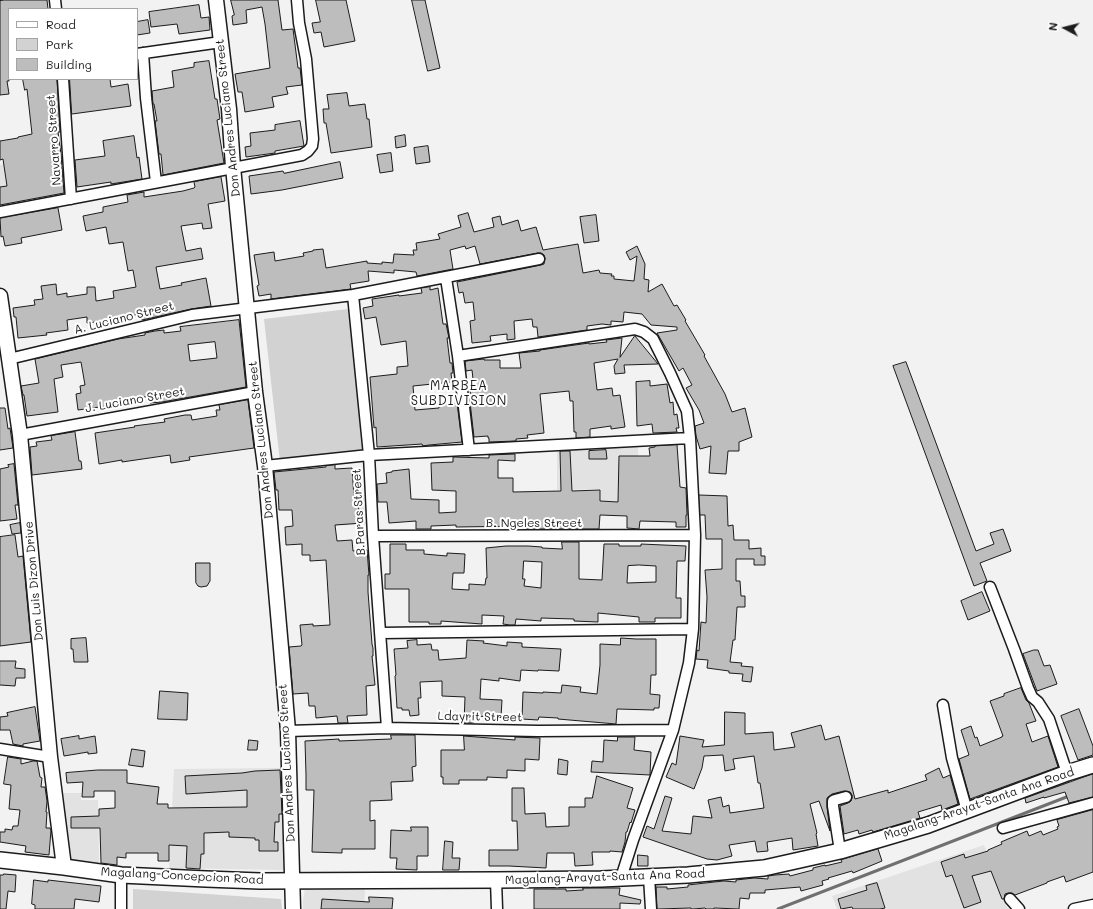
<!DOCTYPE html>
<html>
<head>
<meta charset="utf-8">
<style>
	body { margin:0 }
	#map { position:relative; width:1093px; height:909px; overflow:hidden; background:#f2f2f2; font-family:Mali,sans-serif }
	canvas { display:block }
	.legend { position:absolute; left:8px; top:8px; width:130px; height:72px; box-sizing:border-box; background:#fff; border:1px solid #a4a4a4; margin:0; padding:5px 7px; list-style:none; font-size:12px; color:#1c1c1c }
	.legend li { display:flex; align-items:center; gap:8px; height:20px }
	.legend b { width:20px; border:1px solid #a4a4a4 }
	.north { position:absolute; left:1045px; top:8px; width:40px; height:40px; -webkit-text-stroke:3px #fff; paint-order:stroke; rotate:277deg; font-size:11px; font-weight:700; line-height:16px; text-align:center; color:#1c1c1c }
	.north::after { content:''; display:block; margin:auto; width:14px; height:18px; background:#1c1c1c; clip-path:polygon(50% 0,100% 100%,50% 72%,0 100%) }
</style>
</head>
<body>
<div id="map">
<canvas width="1093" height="909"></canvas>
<ul class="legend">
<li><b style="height:5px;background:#fff"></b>Road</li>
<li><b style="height:11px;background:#d2d2d2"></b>Park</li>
<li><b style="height:11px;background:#bdbdbd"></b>Building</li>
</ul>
<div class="north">N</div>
</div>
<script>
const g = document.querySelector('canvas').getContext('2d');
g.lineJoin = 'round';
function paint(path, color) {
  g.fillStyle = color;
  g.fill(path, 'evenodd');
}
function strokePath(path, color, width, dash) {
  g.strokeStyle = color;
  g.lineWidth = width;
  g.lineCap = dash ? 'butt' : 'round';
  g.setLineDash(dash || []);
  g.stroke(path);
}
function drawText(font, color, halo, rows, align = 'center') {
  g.font = font + ' Mali,sans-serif';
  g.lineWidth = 4;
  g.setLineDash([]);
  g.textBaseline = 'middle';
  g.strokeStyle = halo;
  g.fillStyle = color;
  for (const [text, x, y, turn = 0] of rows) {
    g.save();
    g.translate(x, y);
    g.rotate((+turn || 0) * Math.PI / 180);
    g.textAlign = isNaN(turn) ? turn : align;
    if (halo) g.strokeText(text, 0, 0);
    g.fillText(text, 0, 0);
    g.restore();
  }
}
const built = new Path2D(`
	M25,161L22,180L25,204L0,208V165Z
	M638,446L639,502L601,501L600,489L557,490V450Z
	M364,495L366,524L336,526L334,497Z
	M284,768V870L169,868L174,769Z
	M63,793H81V800H98L99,863L70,862Z
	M984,845L1008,909H837L832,896Z
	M311,887L365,888L364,909H303V900L305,889Z`);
const green = new Path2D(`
	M348,309L364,452L280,462L264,319Z
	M133,889L281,899L282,909H133Z`);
const stream = new Path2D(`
	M778,909L1069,796`);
const building = new Path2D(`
	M5,0H47L48,9H9V81H7L9,94L0,95V1Z
	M231,0H278L282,30L293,29L298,68H300L302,85L286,87L288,94L272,97L274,107L245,112L242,92H238L235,74L270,68L265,24L262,7L246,10L247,23L233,25L232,16L234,15Z
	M316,0H346L355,41L324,47L321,32L314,33L312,23L320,22Z
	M412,0H425L440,68L428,71Z
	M199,5L201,18L209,17L210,30L179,34L177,24L151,27L149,12Z
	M148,20L150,33L137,35V22Z
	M209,61L215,99H217L220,119L217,120L224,163L163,175L161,154H159L155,121H157L154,104H153L152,91L174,87L172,71L194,67V63Z
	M23,79H57L60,132H58L61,154L64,193L0,205V187L7,186L3,159L0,160V141L18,138V137L32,134L27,89L25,90Z
	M70,79H110L111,87L128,84L131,106L72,114Z
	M347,93L349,106L365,104L367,119H369L372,147L331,153L326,123H324L323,109H329L327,95Z
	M300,121L304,146L275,151V153L246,157L245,147L251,146L250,133L275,130V125Z
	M405,135L406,146L396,148L395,137Z
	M134,136L137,158L139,157L142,179L111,184V182L77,187L75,160L105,156L103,141Z
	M428,146L430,162L416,164L414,148Z
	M391,153L393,171L380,173L377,155Z
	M340,162L343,178L282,190L251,194L249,176L283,171L284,173Z
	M221,177L225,201L208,204L212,228L203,229L202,223L181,226L186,251L201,248L203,259L156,267L160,289L182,285L181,283L206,278L211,306L191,309L142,320L141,314L117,318V321L105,323L104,321L87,323V317L67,320L68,330L46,333L47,335L18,338L16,317H14L13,308L35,305L34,300L43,299L41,286L56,284L57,295L67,293V297L87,294V287H95L96,301L114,298L113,291L136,287L133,270L128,271L123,242L109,244L106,227L86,231L83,216L103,212V207L128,202L127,195L144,192V197L183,191L194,188L195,187L194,182Z
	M58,208L62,230L21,238L22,243L5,246L3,236L1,237L0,218Z
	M468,213L474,232L494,227L492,218L500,216L502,225L518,220L521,231L536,227L543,250L578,244L583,273L599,270L600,273L612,274L611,276H614V279L634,281L637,256L630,260L626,252L637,246L645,264L644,279L649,280L648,292L662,284L674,306L677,305L686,320L685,321L705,355L704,356L725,394L732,412L745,408L752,437L739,442V451H728L726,474L709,473L711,446L700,449L696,436L695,426L704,423L699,410L686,388L692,385L683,368L679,371L657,333L677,330V327L651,325L642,314L624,312L623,322L611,321V325L602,324L587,326V330L538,337L537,327H533L532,319L514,321L515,339L507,340V334L490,336L491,341L472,343L470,321L475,320L473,302L465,303L463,292L459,293L457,282L541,265L544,264L545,258L544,255L541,253H538L480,264L475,246L466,249L465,246L450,250L453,269L417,276L416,272L394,270V273L368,271L369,281L350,284L351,289L271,299V294L259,296L257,286L259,285L254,255L274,252L275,261L304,256L303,253L313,251V250L323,249L326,268L367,261V263L382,264V262L393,263L394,254L414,255L413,250H417L416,243L440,239L438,234L461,227L458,216Z
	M596,215L599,241L584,243L580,217Z
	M430,287V290L438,288L443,324H446L449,338H447L450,363H452L453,373H451L452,382L413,386L415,410L439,408V405L457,403L462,442L429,445L423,446L422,444L377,447L376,427L374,428L370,377L397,374V367L408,366L406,341L381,345L376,317L365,319L363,308L373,306L372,299L399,295V296L422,293L421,288Z
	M239,320L246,387L162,402L150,403V396L127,400L128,403L78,410L76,394L81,393L80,386L85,385L81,362L61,365L63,377L54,379L58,412L27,416L24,395H23L21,386L39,383L35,359L118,339L145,335V333L155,331L164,330V333L181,331L180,327ZM215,342L217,358L190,361L188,345Z
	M635,336L658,364L624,365L625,373L615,374L614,366L618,359L594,363L597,390L612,388L613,396L620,395L625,427L611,429V426L590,429V437L576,438V432H574L573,401H570L569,391L540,394L544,433L527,435L528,438L516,439V441L489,442V438H488V436L474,437L470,402H471L470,388H474L472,370L466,371L465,361L484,359V360H500V368H521L519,353L540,351V350L589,343V344L607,342L606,340L622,338L620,357Z
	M906,362L976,551L994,544L990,533L1003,529L1011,551L980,563L987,581L974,586L893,366Z
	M650,381V386L667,384L670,403L673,402L674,415L677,414L679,428H676L677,432L653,433L652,424L637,426L636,382Z
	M248,400L254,448L189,457L190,460L171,463L170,455L122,462V460L99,464L95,433L135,427L134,426L165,422L164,419L185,415H191L192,420L217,416L216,410H220L219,405Z
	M0,408H5L8,429L10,428L13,448L0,450Z
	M75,432L79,461H81L82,469L32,475L30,447L37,446L36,442L52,440L51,436Z
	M677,445L680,487L686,488L687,515H686V527H676V522L640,521L639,529L627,528V516L600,515L599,529H526V526L456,527V525L431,526V529H416V521L389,523L387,502H378L377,484L387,483L386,473L392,472V471L409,469L411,499L439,500V513L456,512V491L432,490L431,463L453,462V457L489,458V455L515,454V461L498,460V478H513V492L561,491L560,451H570L572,491L600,490V501L618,502L619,456H650L649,448L655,447V446Z
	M606,450L607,459H589V451Z
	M14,464L18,505H15L17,519L0,521V469L9,467L8,465Z
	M335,465V469L352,468L354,497H358L359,514H362L363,523L335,525L337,541L352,540L353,551L367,550L369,575H368V592L372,644L373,648V656H372L375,685L366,686L367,715L347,716L348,723H338L337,716L316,718L315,706H309L308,693L293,694L289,647L301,646L302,645L300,625L313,624V626L330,625L326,560L310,561V555H302V544L286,545L285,527L293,526L292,510H279L278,490H276L274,472L326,467V466Z
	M699,495L727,496L728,526L733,525L734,540H749V549L761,548V556H765V565H754V559H736V581H740L741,596H745V607H737L735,640H733L730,662L742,663L741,666L753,667L751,682L742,681L743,674L729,673V671L707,668L708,660L696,659L697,650L699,651L701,622L706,623L707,597L705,570L722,569V539H706L705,515H700Z
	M20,523L21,533L12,534L10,525Z
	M15,535L18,557L23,556L31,642L0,646V537Z
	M562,542H579V579L602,580L604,544H619V546H641V544L686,546L685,561H677L676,598H681V618H655V622H639V617L598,613V622L574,621V619L541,618V621L516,619L515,625H510L503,624L504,616L482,615V624L441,621V624H429V622H409V589H385V574H390V544H406V550H424V554L447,556V553L465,554L464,573H453L452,589L469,590V584L485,585L486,578H487L486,548L506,546H528L542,547V548L562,549ZM524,561L542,562L541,588L524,586L525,579H523ZM639,565L656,566V582L627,583L628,566Z
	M196,563H210V581L207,586L201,587L198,586L196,583Z
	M982,592L990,611L968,620L961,601Z
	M86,638L88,662H74L73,649H71V639Z
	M621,638L636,639H656V675H651L650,694L660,695L659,708H654V710L617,709L616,724L558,719V718L539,717L538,720L522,719L523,692L543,693V692L561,693L562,685L581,687L580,692L597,694L600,665V644L620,645Z
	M417,640V645L431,644L432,650H438L439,660L466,658L467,640L484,641L483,643L507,646V642L522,643V647L561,649L559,671L538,670V671L521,670L520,681L499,678V681L481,679L480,699L502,700L501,717L474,716L473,723H464L465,697L442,696V681L420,682L421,698H418L419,715L410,716L409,710H402V708H397L395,676L396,675L394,649L408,648L407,641Z
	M1034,650H1038L1044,666L1050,665L1057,684L1037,691L1023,654Z
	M0,661H16L15,668L25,669V678H16L15,686L0,685Z
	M1021,688L1026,700L1029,703L1036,721L1026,724L1032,742L1048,736L1058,767L970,799L959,759L969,755L961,730L971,726L975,738L977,737L980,746L1002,737V736H1003L990,701L1004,696V694Z
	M160,691L188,693L187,720L158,719Z
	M35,707L40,741L23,744V746L13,744L10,730H0V717L8,716L7,713Z
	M1079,709L1093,746V755L1078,760L1061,716Z
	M725,712L745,713V734L773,732L774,750L795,747L791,733L821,725L825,740L839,736L855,799L888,790V793L927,780L925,775L939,768L943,778L950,775L958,804L942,810L941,805L918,812L920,818L873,832L872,830L859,834L858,830L844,834L840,806L848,803L851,801L852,798V795L850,792L844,791L832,794L827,798V807L830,831L819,801L810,804L817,833L816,834L818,846L793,850L792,838L767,842L768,851L757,852L755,841L729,845L732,856L717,860L707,859L643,837L647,826L654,829L665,796L672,798L662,831L691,834L693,816L712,818L708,800L721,797L723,807L729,805L730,813L764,808L760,783H758L754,756L733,759L735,769L725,771L723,755L704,756L702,768L694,789L666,777L672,763L676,765L680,736L704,740L702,747L724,745Z
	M391,735H415L416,766L412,767L413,781L391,782L392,800L370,801V821L375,820V849H342V853L312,852L314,790H306V775L305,741L339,739V741L391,739Z
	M79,736V739L95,736L97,753L88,754V752L64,756L61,739Z
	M464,736L515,740V737L540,738L539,760L525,759V771L507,770V778L487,777V780H459V784H443V777H441V750H464Z
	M618,737H635L634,750L651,752L650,775L591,772L592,761L603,762L604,740L617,741Z
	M249,740L258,741L257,750H248Z
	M132,749L145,751L143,767L129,765Z
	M8,757L21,759V764L33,761H37L40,777L42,778L41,787H45L47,801L46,812H47L46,828H50L51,830L49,855L25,852L26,846L0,842V832H5V829L12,830L13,826H18L20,810L9,809L11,785L4,784Z
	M559,759L568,761L567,775L558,774Z
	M98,770H127V783L159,787L157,804H168V808L247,807V790L186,794L185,776L242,773L255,771L280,770L282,814H279V822H275L274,842H278V851H259V840H255V838L229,837V832L204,833V854H201L200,869L186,868L187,846L169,845V861H158V853H126V858L117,857V865L101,863L100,828H71V817L99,816V809L115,808V791H94V797H82L83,782L67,783L66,773Z
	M1093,774V797L1069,803L1065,792L1044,798V797L1026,803L1025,798L1070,782Z
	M597,776L633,788L627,808L635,810L631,823L630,822L627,832H626L625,842L622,852L610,851V852H592L593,865L575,866L574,853H547L546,868L509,866H489V850H518L517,821H512V788H524L525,814L545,813L546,827L569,826V807H585V798H592Z
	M1093,810V872L1066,882L1064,876L1047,882V883L1015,895L1012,893H1008L1005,894L1004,899H1002L991,871L972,876L981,902L964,908L952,875L946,877L941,862L964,854L965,858L988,851V850L1002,844L1001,842L1027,831L1029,836L1041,831L1043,835L1058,829L1057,827L1059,826L1057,820Z
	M411,827H428V856H417V870L396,869L397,858H390L391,830L411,831Z
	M445,841L453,842L452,858H460L459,870H443Z
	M878,849L882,861L853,873L852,871L828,878L829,879L822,881L823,885L801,891L800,887L765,890V893H750L749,899L740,898L739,909L714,908V909H706L705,908L693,909H691V908L657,909L656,887H667V889L688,887V885L714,882L724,881L736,882V880L754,878L768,879V876L775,875L789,874L790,876L813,870V868L825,865V866L842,862L841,860Z
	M638,855L648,856V866H638Z
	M4,874L16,875L15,892L8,891L6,909H0V875H3Z
	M34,880L48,882V880L101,886L99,902L75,899L74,909H35V905L32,904Z
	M877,883L885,908L880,909H853L852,907L841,909L838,899L867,890L866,886Z
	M583,888H620L619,895L641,900L640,904L620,903V909H534V889H566V891L583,890Z
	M369,897L393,898L392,909H321L322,899L369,902Z`);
const street = new Path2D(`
	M55,0L56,9
	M143,53L146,98L156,182
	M137,54L221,42
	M63,79L71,199
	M0,212L302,155L308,151L312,146L313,139L306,59L299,23L297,0
	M446,278L458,356L469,450
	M353,295L369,455L373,536L387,728
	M458,356L635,329L644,332L653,339L670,373L687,411L690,438L695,535L693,629L689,663L673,730L633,840L621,878
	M9,359L192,315L353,295L539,259
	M20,435L255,392
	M265,466L369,455L690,438
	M373,536L695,535
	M990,587L1014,649L1028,688L1032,697L1038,702L1049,719L1067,773
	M381,633L693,629
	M943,705L952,758L967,811
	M288,731L387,728L538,731L673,730
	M0,749L50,757
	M1003,828L1093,803
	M840,851L833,806V801L835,800L846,797
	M649,877L651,909
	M496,880L497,909
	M1010,899L1019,909
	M121,909V875
	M1074,909L1093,905`);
const secondary = new Path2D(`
	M216,0L229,109L233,167L255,392L265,466L281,648L288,731L293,909
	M0,296L20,435L50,757L64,867`);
const primary = new Path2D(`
	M0,860L64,867L121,875L206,879L260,881L496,880L601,879L688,875L764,868L840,851L928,825L1067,773L1093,765`);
const streetNames = [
	["Don Andres Luciano Street",228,118,-96],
	["Navarro Street",54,140,-94],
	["A. Luciano Street",124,318,-14],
	["J. Luciano Street",135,400,-10],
	["Don Andres Luciano Street",261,440,-96],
	["B.Paras Street",359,512,-93],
	["B. Ngeles Street",534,523],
	["Don Luis Dizon Drive",34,581,-95],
	["Ldayrit Street",480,717,1],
	["Don Andres Luciano Street",287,763,-93],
	["Magalang-Arayat-Santa Ana Road",979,804,-19],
	["Magalang-Concepcion Road",182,876,3],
	["Magalang-Arayat-Santa Ana Road",605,877,-2]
];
const neighbourhoodNames = [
	["MARBEA",459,386],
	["SUBDIVISION",459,401]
];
paint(built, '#e2e2e2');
paint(green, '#d2d2d2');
strokePath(stream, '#707070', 3);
paint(building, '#bdbdbd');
strokePath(building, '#1c1c1c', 1);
strokePath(street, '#1c1c1c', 13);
strokePath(secondary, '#1c1c1c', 17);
strokePath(primary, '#1c1c1c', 18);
strokePath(street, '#fff', 10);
strokePath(secondary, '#fff', 14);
strokePath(primary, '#fff', 15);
drawText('12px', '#1c1c1c', '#fff', streetNames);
g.letterSpacing = '1px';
drawText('13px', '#1c1c1c', '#fff', neighbourhoodNames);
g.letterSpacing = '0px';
</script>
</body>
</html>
